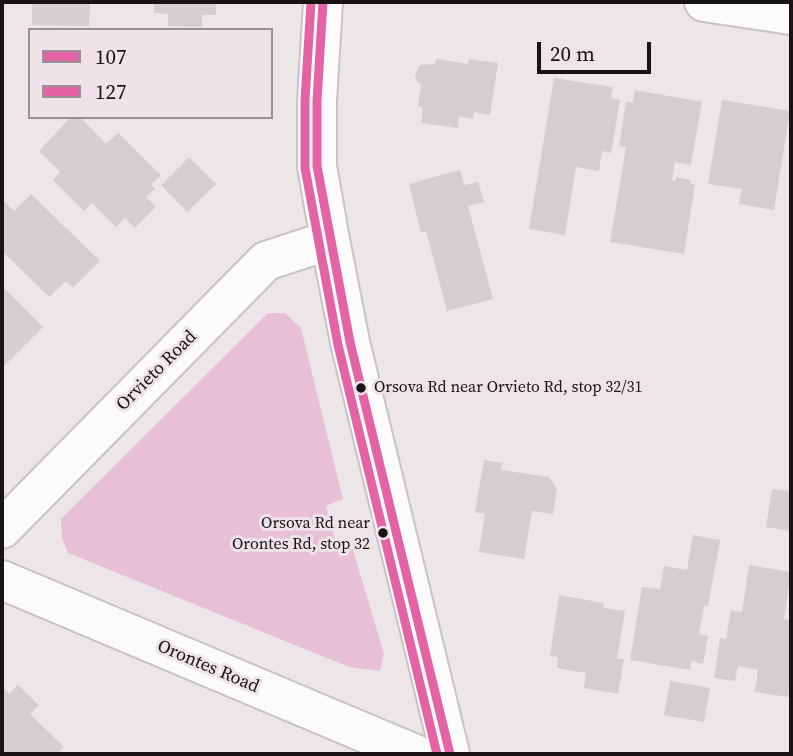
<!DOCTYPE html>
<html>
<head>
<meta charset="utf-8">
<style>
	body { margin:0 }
	#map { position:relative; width:793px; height:756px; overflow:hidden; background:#ece6e9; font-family:"Source Serif 4",serif }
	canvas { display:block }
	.frame { position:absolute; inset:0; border:4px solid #181416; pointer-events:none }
	.legend { position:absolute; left:28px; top:28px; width:245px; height:91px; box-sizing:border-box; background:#efe3e9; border:2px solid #999095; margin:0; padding:9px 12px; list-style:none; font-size:21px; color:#181416 }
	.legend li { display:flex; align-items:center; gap:14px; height:35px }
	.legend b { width:35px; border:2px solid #999095 }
	.scale { position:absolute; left:537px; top:42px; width:114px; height:32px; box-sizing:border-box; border:4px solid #181416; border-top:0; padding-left:9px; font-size:21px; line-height:24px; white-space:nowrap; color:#181416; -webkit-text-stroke:5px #efe3e9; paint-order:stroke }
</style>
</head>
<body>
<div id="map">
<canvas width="793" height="756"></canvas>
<div class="frame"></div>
<ul class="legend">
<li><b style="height:9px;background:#e463a4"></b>107</li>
<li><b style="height:9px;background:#e463a4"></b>127</li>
</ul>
<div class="scale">20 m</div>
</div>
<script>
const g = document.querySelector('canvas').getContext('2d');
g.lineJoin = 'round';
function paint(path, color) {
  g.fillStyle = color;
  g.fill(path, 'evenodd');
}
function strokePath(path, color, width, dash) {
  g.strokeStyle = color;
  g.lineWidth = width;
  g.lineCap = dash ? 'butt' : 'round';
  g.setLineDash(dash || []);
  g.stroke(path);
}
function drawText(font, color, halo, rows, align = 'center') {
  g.font = font + ' "Source Serif 4",serif';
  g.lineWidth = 6;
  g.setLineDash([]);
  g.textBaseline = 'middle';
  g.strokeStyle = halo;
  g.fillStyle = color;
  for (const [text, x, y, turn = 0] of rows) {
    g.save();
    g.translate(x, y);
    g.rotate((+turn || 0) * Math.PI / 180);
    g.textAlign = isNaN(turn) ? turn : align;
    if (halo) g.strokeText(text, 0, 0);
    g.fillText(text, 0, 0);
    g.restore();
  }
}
const green = new Path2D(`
	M268,313H285L301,328L343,499L326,506L336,544L351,543L384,654L380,671L349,667L68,553L62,538L61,519Z`);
const building = new Path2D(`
	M32,2H90L89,26L32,25Z
	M154,2H216V15H202V27L168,26V14L154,13Z
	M436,59L468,64L469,59L498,63L490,115L474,112L473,119L459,117L458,128L421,123L423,107L418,106L421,85L416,80L415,75L420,65L435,64Z
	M554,78L613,87L611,98L620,100L611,153L602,151L599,171L576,167L565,235L529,229Z
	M635,90L702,102L691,165L675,162L672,180L675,181L676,177L691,180V184H695L684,254L610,242L626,147L619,146L626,102L633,103Z
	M722,100L790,111L774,210L739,204L742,189L708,184Z
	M71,117H80L106,144L118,133L161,175L151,185L155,189L146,197L156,207L135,228L125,218L116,227L92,203L84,211L53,180L60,172L39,151Z
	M189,157L216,184L187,212L161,185Z
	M460,170L464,185L478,182L484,202L468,206L493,299L447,311L426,231L421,233L409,184Z
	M31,194L100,261L73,288L66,281L49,297L2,251V199L14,211Z
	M2,286L43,327L2,368Z
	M484,460L502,463L501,470L549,477L557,489L553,514L532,511L524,559L479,552L485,514L475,512Z
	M772,489L791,491V531L766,527Z
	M693,535L720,540L708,606H704L699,634L708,636L703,664L691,661L690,670L630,660L642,587L660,589L664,566L687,570Z
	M749,565L791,572L784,619L791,620V675L788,697L755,692L758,670L738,666L735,681L714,678L720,638L726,639L731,610L742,612Z
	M559,595L604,603L603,608L625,611L617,659H624L618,694L584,688L586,673L557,668L558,657L550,656Z
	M670,681L710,688L704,722L664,715Z
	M18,685L39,705L30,714L64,747L57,754H2V686L9,694Z`);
const minor = new Path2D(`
	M323,2L317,101V166L330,240L350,342L450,754
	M704,2L791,15
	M2,529L266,261L330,240
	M2,580L415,754`);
const bus1 = new Path2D(`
	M323,2L317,101V166L350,342L450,754`);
const bus2 = new Path2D(`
	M311,2L305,100V168L338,345L437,754`);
const markers = [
	[361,388,6,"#181416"],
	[383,533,6,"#181416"]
];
const busNames = [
	["Orsova Rd near Orvieto Rd, stop 32/31",374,388],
	["Orsova Rd near",370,524,"right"],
	["Orontes Rd, stop 32",370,545,"right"]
];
const streetNames = [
	["Orvieto Road",157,371,-45],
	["Orontes Road",208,667,23]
];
paint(green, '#e8c0d5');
paint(building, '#d3ced0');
strokePath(minor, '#c8c3c5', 42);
strokePath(minor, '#fcfbfc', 38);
strokePath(bus1, '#e463a4', 9);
strokePath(bus2, '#e463a4', 9);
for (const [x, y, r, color] of markers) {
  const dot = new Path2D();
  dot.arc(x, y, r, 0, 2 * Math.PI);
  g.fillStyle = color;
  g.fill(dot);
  strokePath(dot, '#efe3e9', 2.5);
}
drawText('16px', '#181416', '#efe3e9', busNames, 'left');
drawText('18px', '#181416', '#efe3e9', streetNames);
</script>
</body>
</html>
